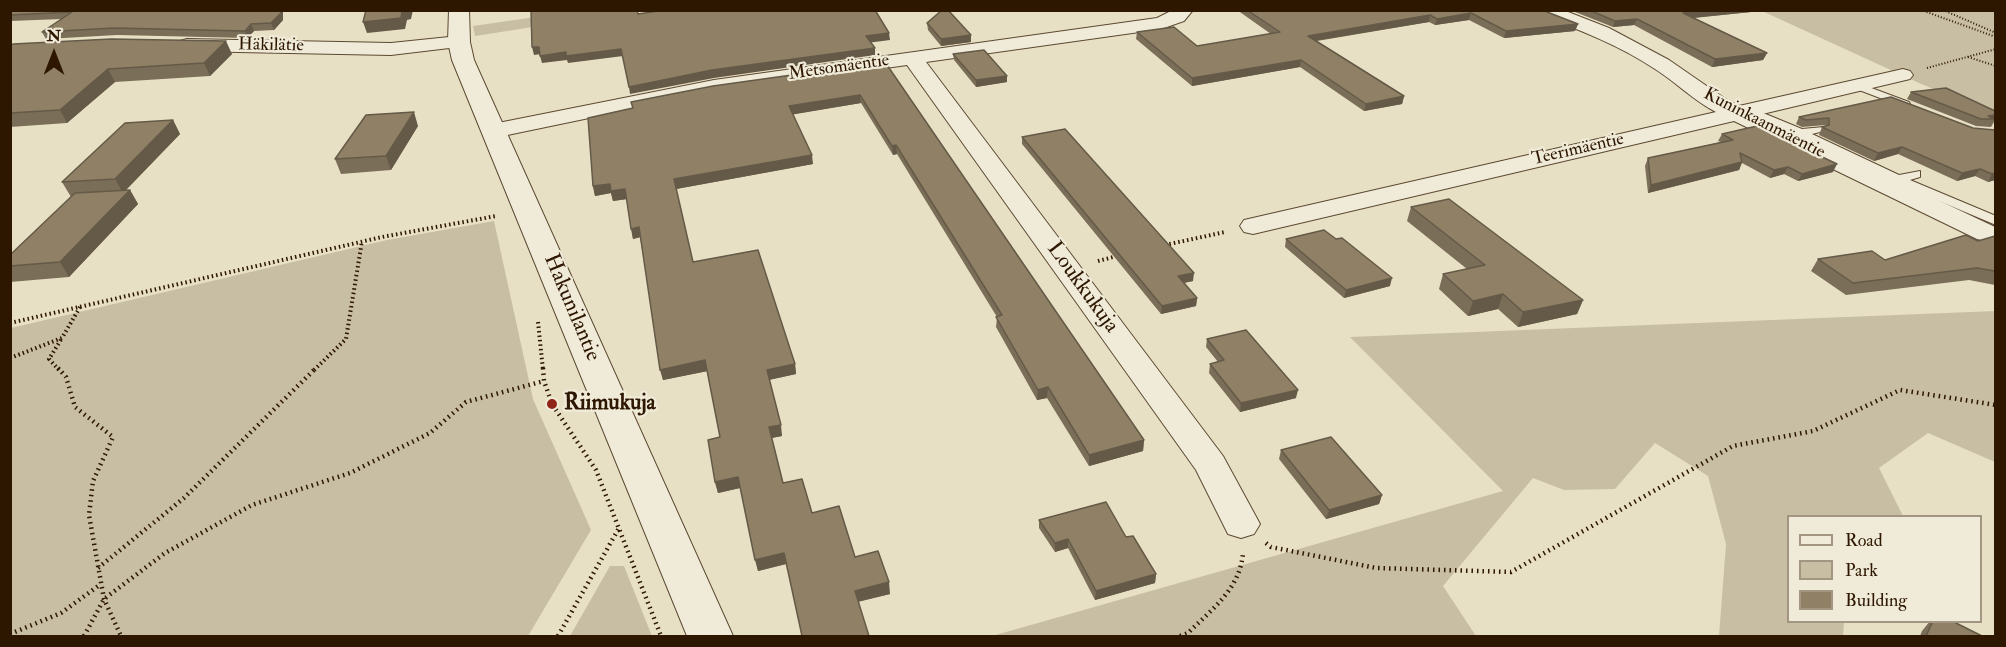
<!DOCTYPE html>
<html>
<head>
<meta charset="utf-8">
<style>
	body { margin:0 }
	#map { position:relative; width:2006px; height:647px; overflow:hidden; background:#e8e0c5; font-family:"IM FELL Double Pica",serif }
	canvas { display:block }
	.frame { position:absolute; inset:0; border:12px solid #2e1700; pointer-events:none }
	.legend { position:absolute; left:1787px; top:515px; width:195px; height:108px; box-sizing:border-box; background:#f0ebd9; border:2px solid #a29682; margin:0; padding:8px 10px; list-style:none; font-size:18px; color:#2e1700 }
	.legend li { display:flex; align-items:center; gap:12px; height:30px }
	.legend b { width:30px; border:2px solid #a29682 }
	.north { position:absolute; left:24px; top:24px; width:60px; height:60px; -webkit-text-stroke:4px #f0ebd9; paint-order:stroke; rotate:0deg; font-size:16px; font-weight:700; line-height:24px; text-align:center; color:#2e1700 }
	.north::after { content:''; display:block; margin:auto; width:21px; height:27px; background:#2e1700; clip-path:polygon(50% 0,100% 100%,50% 72%,0 100%) }
</style>
</head>
<body>
<div id="map">
<canvas width="2006" height="647"></canvas>
<div class="frame"></div>
<ul class="legend">
<li><b style="height:8px;background:#f0ebd9"></b>Road</li>
<li><b style="height:16px;background:#c8bea4"></b>Park</li>
<li><b style="height:16px;background:#8f8066"></b>Building</li>
</ul>
<div class="north">N</div>
</div>
<script>
const g = document.querySelector('canvas').getContext('2d');
g.lineJoin = 'round';
function paint(path, color) {
  g.fillStyle = color;
  g.fill(path, 'evenodd');
}
function strokePath(path, color, width, dash) {
  g.strokeStyle = color;
  g.lineWidth = width;
  g.lineCap = dash ? 'butt' : 'round';
  g.setLineDash(dash || []);
  g.stroke(path);
}
function drawText(font, color, halo, rows, align = 'center') {
  g.font = font + ' "IM FELL Double Pica",serif';
  g.lineWidth = 4.5;
  g.setLineDash([]);
  g.textBaseline = 'middle';
  g.strokeStyle = halo;
  g.fillStyle = color;
  for (const [text, x, y, turn = 0] of rows) {
    g.save();
    g.translate(x, y);
    g.rotate((+turn || 0) * Math.PI / 180);
    g.textAlign = isNaN(turn) ? turn : align;
    if (halo) g.strokeText(text, 0, 0);
    g.fillText(text, 0, 0);
    g.restore();
  }
}
const green = new Path2D(`
	M577,11H636L475,36L473,26Z
	M1762,11H1995V115L1919,83Z
	M494,221L533,399L591,530L528,636H11V328L387,240Z
	M1995,311V462L1928,433L1879,468L1903,516H1788V622H1844L1843,636H1719L1726,544L1708,476L1655,443L1615,489L1564,490L1533,478L1443,586L1476,636H992L1503,491L1350,337Z
	M610,566H624L652,636H570Z`);
const pathFar2 = new Path2D(`
	M1921,10L1996,37
	M1943,10L1996,33
	M1968,57L1996,66
	M1927,68L1996,49`);
const pathFar1 = new Path2D(`
	M1165,245L1225,232
	M1098,261L1117,256
	M538,322L543,370
	M10,323L382,237L496,216
	M10,358L62,338L80,307
	M59,370L49,359L62,338
	M314,370L346,339L362,241`);
const path = new Path2D(`
	M58,368L66,377L75,407L113,437L93,481L89,515L104,599L121,636
	M543,368L544,381L552,404L596,470L661,636
	M1266,543L1271,547L1376,568L1511,572L1733,446L1813,431L1900,390L1996,405
	M98,568L184,498L316,368
	M10,634L61,613L101,584
	M84,636L104,599L165,553L252,505L350,473L430,433L466,402L544,381
	M558,636L619,528
	M1180,636L1188,633C1212,609 1240,589 1243,553`);
const service = new Path2D(`
	M1858,83L1909,102L1910,104L1905,107L1901,106L1854,88L1853,86Z
	M1751,108L1802,129L1824,127V131L1812,134L1899,175L1920,171V177L1910,180L1996,216V225L1894,182L1747,113L1745,111Z`);
const minor = new Path2D(`
	M1173,10H1193L1184,21L1161,29L926,62L1223,456L1260,524L1254,534L1241,538L1228,534L1196,470L907,65L714,92L493,138L485,136L482,131L485,126L493,124L714,80L1157,18Z
	M1536,10H1563L1609,28L1669,60L1727,100L1739,106L1903,69L1910,71L1913,75L1910,79L1758,115L1995,227L1996,239L1986,241L1977,239L1734,121L1253,234L1244,232L1240,226L1244,220L1716,112C1694,101 1676,82 1655,69C1619,45 1579,30 1538,14Z
	M459,36L466,38L469,42L466,46L391,55L187,51L180,49L177,45L180,41L187,39L391,43Z`);
const tertiary = new Path2D(`
	M449,10H469L470,42L474,60L733,636H687L452,60L448,42Z`);
const wall = new Path2D(`
	M10,10L283,20L274,30L254,31L247,38L117,35L46,39L42,32L62,19L10,21Z
	M1237,10H1542L1578,24L1575,31L1504,38L1469,20L1435,25L1429,22L1317,41L1404,96L1402,104L1364,111L1300,67L1192,86L1136,39L1137,32L1197,46L1271,34Z
	M1570,10H1752L1751,12L1694,18L1767,53L1763,60L1712,67L1634,25L1613,27Z
	M927,23L971,35V42L941,46L928,30Z
	M10,46L232,54L210,76L115,82L67,123L10,127Z
	M953,54L1007,82L976,87L954,60Z
	M885,62L1144,440L1143,451L1089,466L1047,398L1037,400L996,327L997,317L897,154L893,155L861,103L793,114L813,164L676,189L693,262L795,364L796,374L769,380L782,436L772,438L783,483L890,594L858,602L786,564L758,571L740,488L718,493L715,482L720,437L707,371L663,380L640,237L633,239L627,199L613,201L611,193L595,196L593,186Z
	M1911,92L1995,111V122H1994L1991,127L1976,126L1907,99Z
	M1891,97L1973,128L1995,180L1988,182L1975,176L1957,181L1898,154L1874,161L1819,135L1822,127L1826,126V125L1802,127L1796,124L1799,117Z
	M173,120L180,134L126,190H130L138,204L69,277L10,282V255L72,197H71L62,182Z
	M418,126L391,170L341,174L335,159Z
	M1722,134L1833,172L1798,181L1784,174L1770,178L1742,163L1739,170L1648,193L1645,166L1648,158L1721,142L1718,141Z
	M1022,137L1193,281L1184,283L1197,298L1196,306L1161,314L1022,144Z
	M1411,207L1583,300L1577,314L1518,327L1498,309L1468,316L1439,289L1443,274L1467,269L1407,221Z
	M1995,236V285L1969,280L1846,295L1811,271L1818,259L1885,260L1978,241Z
	M1286,239L1390,286L1344,298L1285,247Z
	M1207,339L1296,398L1240,412L1209,373L1210,364L1218,362L1206,347Z
	M1281,450L1382,495L1379,504L1326,519L1279,459Z
	M1039,520L1126,537L1156,574L1155,583L1095,600L1068,548L1055,552L1039,528Z
	M1930,621H1952L1982,636H1920L1922,631Z`);
const shadedWall = new Path2D(`
	M281,10H283V20L274,30L271,23Z
	M402,10H413L411,19L407,20L405,29L367,33L363,22Z
	M1703,10H1752L1751,12L1681,19L1683,13Z
	M1471,13L1469,20L1435,25L1437,19Z
	M1430,15L1429,22L1307,42L1308,36Z
	M1637,19L1634,25L1613,27L1615,21Z
	M251,24L254,31L247,38L245,31Z
	M1578,24L1575,31L1504,38L1506,31Z
	M889,33L890,40L867,43L866,36Z
	M971,35V42L941,46V39Z
	M226,41L232,54L210,76L204,63Z
	M532,47H539L541,54L534,55Z
	M875,48V55L714,78L630,94L629,87L712,70Z
	M621,49L623,56L568,63L567,60L542,63L540,56L566,52Z
	M1767,53L1763,60L1712,67L1715,59Z
	M1301,60L1300,67L1192,86V78Z
	M108,69L115,82L67,123L60,110Z
	M1007,76V82L976,87V80Z
	M860,95L861,103L790,115L789,106Z
	M1404,96L1402,104L1364,111L1366,104Z
	M414,112L418,126L391,170L386,156Z
	M1995,115V122H1994L1995,119L1988,116Z
	M173,120L180,134L123,193L115,179Z
	M896,145L897,154L893,155L892,146Z
	M1902,147L1898,154L1874,161L1878,153Z
	M812,155L813,164L676,189L674,179Z
	M1742,162L1739,170L1648,193L1651,185Z
	M1837,164L1833,172L1798,181L1802,174Z
	M1788,167L1784,174L1770,178L1774,170Z
	M1980,169L1975,176L1957,181L1962,173Z
	M1995,173V180L1988,182L1992,174Z
	M610,184L625,189L627,199L613,201L611,193L595,196L593,186Z
	M130,190L138,204L69,277L60,262Z
	M639,227L641,237L633,239L631,229Z
	M1194,273L1193,281L1177,284L1178,276Z
	M1392,278L1390,286L1344,298L1346,290Z
	M1503,294L1498,309L1468,316L1473,301Z
	M1197,298L1196,306L1161,314L1162,306Z
	M1583,300L1577,314L1518,327L1523,312Z
	M705,360L708,371L663,380L660,370Z
	M795,364L796,374L768,380L767,370Z
	M1048,387L1047,398L1037,400L1038,390Z
	M1298,390L1296,398L1240,412L1241,403Z
	M781,425L782,436L771,438L769,427Z
	M1144,440L1143,451L1089,466V455Z
	M738,477L740,488L718,493L715,482Z
	M1382,495L1379,504L1326,519L1329,510Z
	M1068,539V548L1055,552V543Z
	M784,553L786,564L758,571L755,560Z
	M1156,574L1155,583L1095,600L1096,591Z
	M889,582L890,594L856,602L855,591Z`);
const building = new Path2D(`
	M10,10H281V13L271,23L251,24L245,31L114,28L42,32L72,12L10,15Z
	M366,10H402L401,18L363,22Z
	M531,10H637L638,14L665,10H875L889,33L866,36L875,48L712,70L629,87L621,49L566,56V52L540,56L539,47H532Z
	M942,10H948L971,35L941,39L927,23Z
	M1247,10H1542L1578,24L1506,31L1471,13L1437,19L1430,15L1308,36L1404,96L1366,104L1301,60L1192,78L1137,32L1174,27L1197,46L1280,32Z
	M1589,10H1703L1683,13L1767,53L1715,59L1637,19L1615,21Z
	M111,39L226,41L204,63L108,69L60,110L10,113V46L13,44Z
	M984,50L1007,76L976,80L953,54Z
	M885,62L1144,440L1089,455L1048,387L1038,390L996,317L1002,315L896,145L892,146L860,95L789,106L812,155L674,179L693,262L758,250L795,364L767,370L781,425L769,427L783,483L802,479L812,513L839,506L855,557L878,551L889,582L855,591L869,636H802L784,553L755,560L738,477L715,482L708,440L720,437L705,360L660,370L639,227L631,229L625,189L611,191L610,184L593,186L588,118L633,108L631,102L713,86Z
	M1946,88L1995,111V115L1988,116L1995,119H1981L1911,92Z
	M1891,97L1973,128L1995,130V173L1992,174L1980,169L1962,173L1902,147L1878,153L1822,127L1829,125V118L1806,120L1799,117Z
	M414,112L386,156L335,159L366,115Z
	M173,120L115,179L62,182L125,123Z
	M1757,126L1837,164L1802,174L1788,167L1774,170L1740,153L1742,162L1651,185L1648,158L1733,140L1722,134Z
	M1065,129L1194,273L1178,276L1197,298L1162,306L1022,137Z
	M130,190L60,262L10,266V255L75,193Z
	M1449,199L1583,300L1523,312L1503,294L1473,301L1443,274L1485,265L1411,207Z
	M1324,230L1336,239L1342,238L1392,278L1346,290L1286,239Z
	M1966,235L1978,241L1995,236V271L1977,268L1853,283L1818,259L1872,251L1885,260Z
	M1246,330L1298,390L1241,403L1210,364L1224,360L1207,339Z
	M1331,437L1382,495L1329,510L1281,450Z
	M1106,502L1126,537L1133,536L1156,574L1096,591L1068,539L1055,543L1039,520Z
	M1933,621H1952L1982,636H1926Z`);
const markers = [
	[552,404,6,"#8f2418"]
];
const farStreetnames = [
	["Häkilätie",271,46,1],
	["Metsomäentie",839,68,-8],
	["Kuninkaanmäentie",1764,124,27],
	["Teerimäentie",1578,150,-13]
];
const streetNames = [
	["Loukkukuja",1082,288,54],
	["Hakunilantie",571,308,67]
];
const poiNames = [
	["Riimukuja",564,404]
];
paint(green, '#c8bea4');
strokePath(service, '#5c4931', 2);
strokePath(minor, '#5c4931', 2);
strokePath(tertiary, '#5c4931', 2);
strokePath(pathFar2, '#2e1700', 2, [1, 2]);
strokePath(pathFar1, '#2e1700', 4, [1.5, 3]);
strokePath(path, '#2e1700', 4.5, [1.5, 4]);
paint(service, '#f0ebd9');
paint(minor, '#f0ebd9');
paint(tertiary, '#f0ebd9');
paint(wall, '#7b6e58');
paint(shadedWall, '#645a47');
paint(building, '#8f8066');
strokePath(building, '#645a47', 1.5);
for (const [x, y, r, color] of markers) {
  const dot = new Path2D();
  dot.arc(x, y, r, 0, 2 * Math.PI);
  g.fillStyle = color;
  g.fill(dot);
  strokePath(dot, '#f0ebd9', 2);
}
drawText('18px', '#2e1700', '#f0ebd9', farStreetnames);
drawText('22px', '#2e1700', '#f0ebd9', streetNames);
drawText('bold 22px', '#2e1700', '#f0ebd9', poiNames, 'left');
</script>
</body>
</html>
